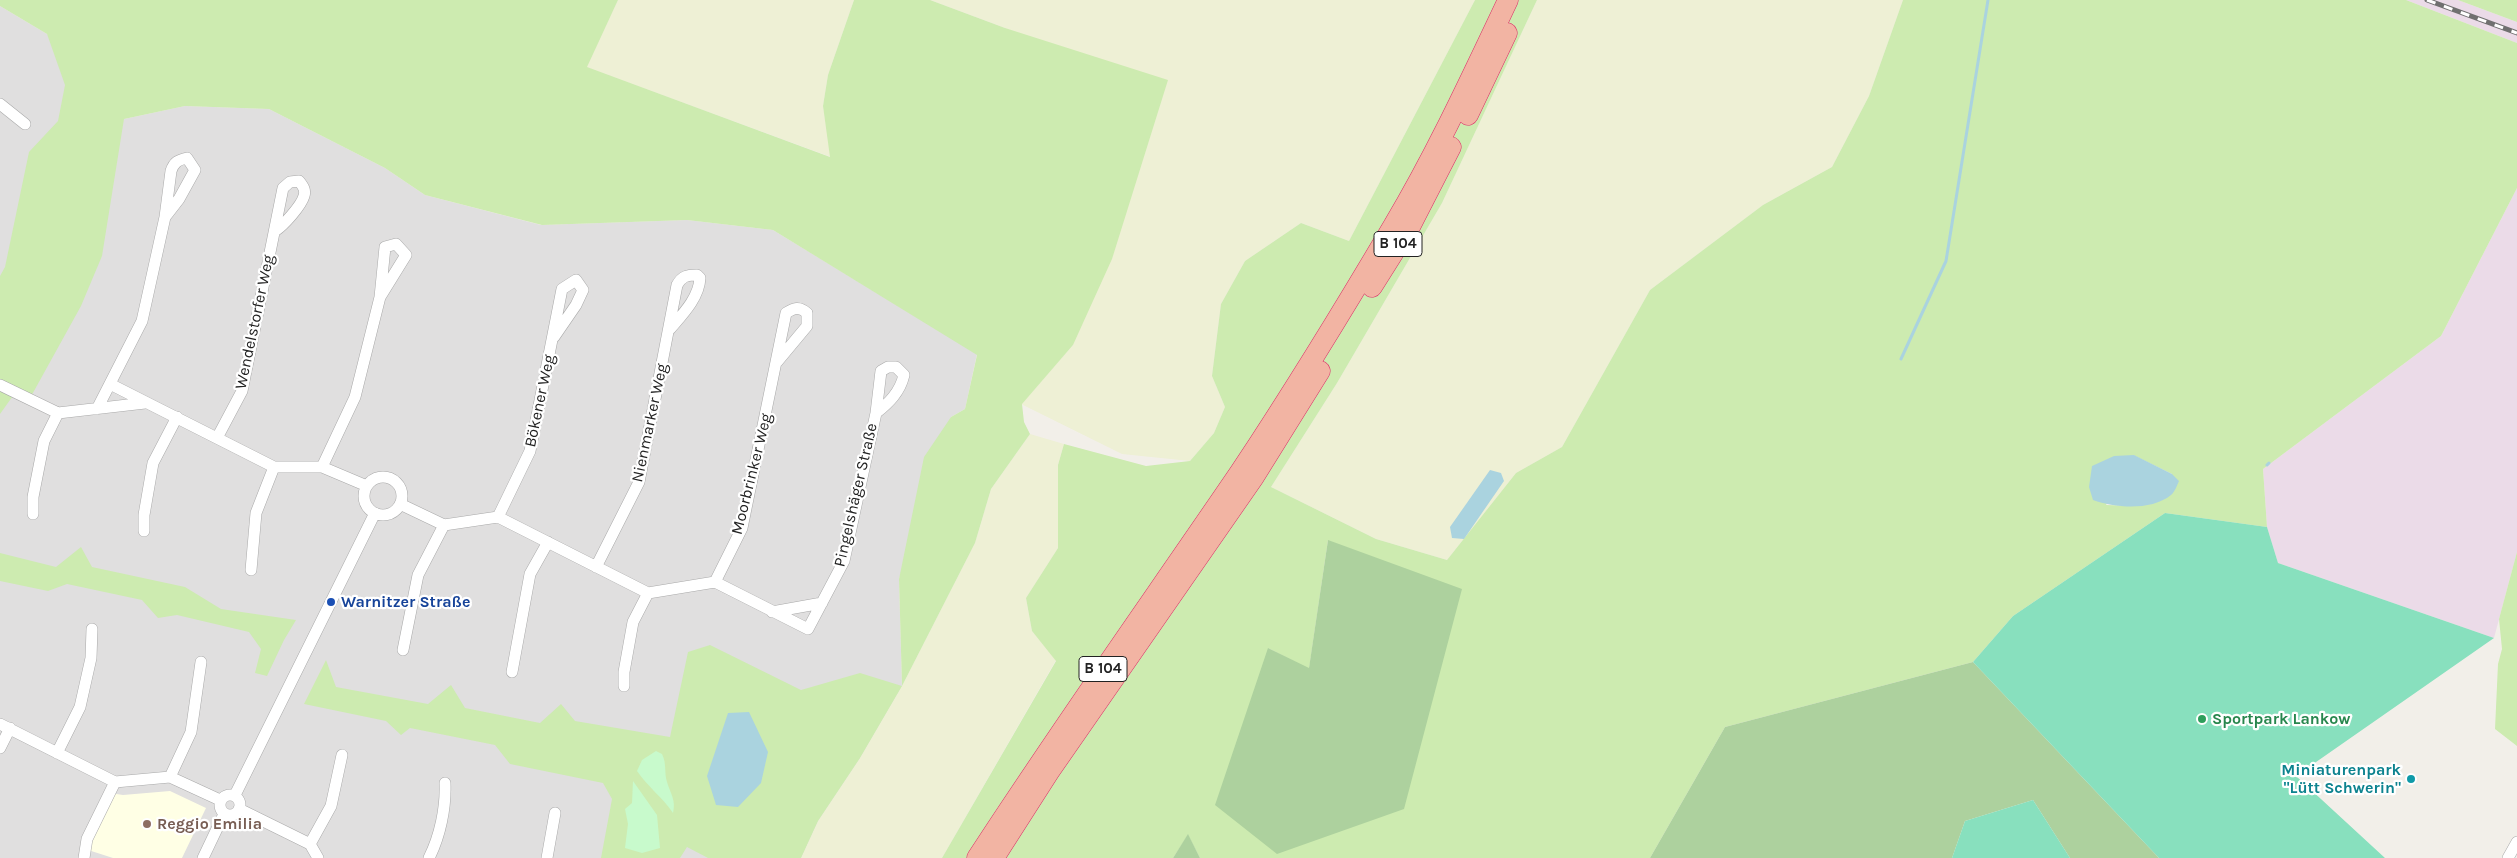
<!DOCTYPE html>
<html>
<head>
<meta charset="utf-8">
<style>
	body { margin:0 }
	canvas { display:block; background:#f2efe9 }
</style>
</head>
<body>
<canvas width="2517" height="858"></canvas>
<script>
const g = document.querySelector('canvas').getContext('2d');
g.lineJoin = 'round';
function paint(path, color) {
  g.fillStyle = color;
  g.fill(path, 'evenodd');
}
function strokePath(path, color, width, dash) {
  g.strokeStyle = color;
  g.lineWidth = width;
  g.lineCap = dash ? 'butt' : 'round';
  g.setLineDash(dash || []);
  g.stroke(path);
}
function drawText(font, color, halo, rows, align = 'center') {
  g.font = font + ' Karla,sans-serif';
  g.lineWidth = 4.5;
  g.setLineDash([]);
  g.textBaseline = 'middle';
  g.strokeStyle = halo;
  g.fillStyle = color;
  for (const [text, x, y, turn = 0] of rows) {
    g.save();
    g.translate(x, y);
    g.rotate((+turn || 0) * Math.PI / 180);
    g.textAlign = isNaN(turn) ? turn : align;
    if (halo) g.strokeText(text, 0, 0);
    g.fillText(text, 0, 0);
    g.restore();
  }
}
const residential = new Path2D(`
	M0,6L47,34L124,119L185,106L269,109L385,168L425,195L541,225L687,220L773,230L977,354L965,409L951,417L899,579L902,686L860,758L818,821L801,858H0Z`);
const industrial = new Path2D(`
	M2406,0H2458L2517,22V43Z
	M2517,188V552L2494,638L2278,563L2267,527L2263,469L2441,336Z`);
const education = new Path2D(`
	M170,791L206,808L182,858H113L85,849L110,793L123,795Z`);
const farmland = new Path2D(`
	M618,0H854L828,75L823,106L831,157L586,67Z
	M930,0H1475L1349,241L1301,223L1245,261L1221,304L1212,376L1225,407L1214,433L1190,461L1122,454L1021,404L1073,345L1005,28Z
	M1537,0H1903L1869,96L1832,167L1763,205L1650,290L1562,447L1516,473L1447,560L1376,539L1271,487L1337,383L1442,203Z
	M1030,434L1064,444L1058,465V548L1026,598L1032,631L1056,660L942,858H801L818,821L860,758L902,686L975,543L991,489Z`);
const grass = new Path2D(`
	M0,0H618L587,67L830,157L823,106L828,75L854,0H930L1005,28L1168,80L1112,259L1073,345L1022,404L1024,422L1030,434L991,489L975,543L902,686L860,758L818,821L801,858H708L687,847L680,858H601L612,799L603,783L510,764L495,745L410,728L401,735L386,721L304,704L326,660L336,687L428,704L451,685L465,708L540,723L561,704L575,721L670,737L688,652L710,645L801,690L860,673L902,686L899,579L924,457L951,417L965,409L977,355L773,230L687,220L542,225L425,195L385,168L269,109L185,106L124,119L102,256L81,306L29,400L15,393L0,414V276L5,267L29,152L58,121L65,85L47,34L0,6Z
	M1475,0H1537L1442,203L1337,383L1271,487L1376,539L1447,560L1516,473L1562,447L1650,290L1763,205L1832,167L1869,96L1903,0H2406L2517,43V188L2441,336L2263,469L2267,527L2165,513L2013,616L1973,662L1725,727L1650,858H1200L1188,835L1173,858H942L1056,661L1032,631L1026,598L1058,548V465L1064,444L1146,466L1190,461L1214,433L1225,407L1212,376L1221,304L1245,261L1301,223L1349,241ZM2133,455L2172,474L2139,506L2106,505ZM1328,540L1404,809L1268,648L1309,669Z
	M2458,0H2517V22Z
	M81,547L92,567L185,587L221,609L296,620L284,640L267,676L255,673L261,649L249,632L177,615L158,618L142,600L67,584L48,591L0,581V553L56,567Z
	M2517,552V746L2495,729L2498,664L2502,649L2499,619Z`);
const forest = new Path2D(`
	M1328,540L1462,589L1404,809L1277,854L1215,805L1268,648L1309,668Z
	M1973,662L2159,858H2070L2033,800L1965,821L1952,858H1650L1725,727Z
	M1188,834L1200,858H1173Z`);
const park = new Path2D(`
	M656,751L662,754C667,764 664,773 667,782C671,795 676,800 673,813C663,798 648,787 637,771L642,760Z
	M633,781L657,815L660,848L642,853L625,848L628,824L625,809L632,803Z`);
const pitch = new Path2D(`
	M2165,513L2267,527L2278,563L2494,638L2296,776L2385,858H2159L1973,662L2013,616Z
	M2033,800L2070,858H1952L1965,821Z`);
const water = new Path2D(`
	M2134,455L2172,474L2179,481C2177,485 2175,492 2171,495C2151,511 2116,508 2093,500L2089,487L2092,466L2114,456Z
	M1490,470L1501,473L1504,481L1464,539L1452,538L1450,527Z
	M749,712L768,752L761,783L738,807L716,805L707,776L728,713Z`);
const stream = new Path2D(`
	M1901,359L1946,261L1988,0
	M2267,465L2269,463`);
const minor = new Path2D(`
	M0,104L25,124
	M110,384L274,467H322L367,486
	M0,385L58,413L145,403
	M97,409L142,321L165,217L171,171C174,162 178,160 187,158L195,170L179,199L165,217
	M217,438L242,391L283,188L290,182L299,181C303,186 306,190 304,196C301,206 284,225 275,231
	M322,467L355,397L380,297L385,247L396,244L406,255L380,297
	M364 496a19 19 0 1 1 38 0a19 19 0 1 1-38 0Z
	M400,504L444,525L498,517L648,593L715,582L808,629L844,561L876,413L881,371L888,367H896L904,375C900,392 889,403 876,413
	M33,514V497L44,441L58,413
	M498,517L530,451L562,289L576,280L583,290L576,305L554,337
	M144,531V515L153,463L177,417
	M596,567L639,482L677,285C682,276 687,275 697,275L700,278C699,298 682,315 670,329
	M251,570L256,513L274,467
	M715,582L742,528L786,313C794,308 799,306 807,313V326L777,362
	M772,612L822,603
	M403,650L418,575L444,525
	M512,672L530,574L548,542
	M624,686V672L633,622L648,593
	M0,724L115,782L170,777L220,800
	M0,748L10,728
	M57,753L80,707L91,658L92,629
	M170,777L191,732L201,662
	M220 805a10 10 0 1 1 20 0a10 10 0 1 1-20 0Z
	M235,795L375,513
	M239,809L310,844L318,858
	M310,844L331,806L342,755
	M84,858L87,839L115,782
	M203,858L224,814
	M429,858C440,836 446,808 445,783
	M547,858L555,813
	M2508,858L2517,842`);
const trunk = new Path2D(`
	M1468,115L1507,33
	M1372,287L1411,225L1451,147
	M977,858C1062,727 1152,601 1240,472C1293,392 1344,309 1393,226C1436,154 1472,76 1508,0
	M994,858L1049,772L1254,477L1320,371`);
const rail = new Path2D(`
	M2427,0L2517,33`);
const markers = [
	[331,602,5,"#1a4fb4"],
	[2202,719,5,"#2e9e5b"],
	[2411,779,5,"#0f9aa8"],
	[147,824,5,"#8d6e63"]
];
const shields = [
	[1398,244,48],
	[1103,669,48]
];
const shieldNames = [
	["B 104",1398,244],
	["B 104",1103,669]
];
const streetNames = [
	["Wendelstorfer Weg",255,322,-78],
	["Bökener Weg",540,401,-78],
	["Nienmarker Weg",650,423,-78],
	["Moorbrinker Weg",752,474,-76],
	["Pingelshäger Straße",856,495,-77]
];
const transitNames = [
	["Warnitzer Straße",341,602]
];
const leisureNames = [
	["Sportpark Lankow",2212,719]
];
const cultureNames = [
	["Miniaturenpark",2401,770],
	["\"Lütt Schwerin\"",2401,788]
];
const educationNames = [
	["Reggio Emilia",157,824]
];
paint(residential, '#e0dfdf');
paint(industrial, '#ebdbe8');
paint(education, '#ffffe5');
paint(farmland, '#eef0d5');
paint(grass, '#cdebb0');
paint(forest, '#add19e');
paint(park, '#c8facc');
paint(pitch, '#88e0be');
paint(water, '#aad3df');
strokePath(stream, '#aad3df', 3);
strokePath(minor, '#a9a9a9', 12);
strokePath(trunk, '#dc2a67', 21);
strokePath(minor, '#fff', 11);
strokePath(trunk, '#f2b4a3', 20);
strokePath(rail, '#707070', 5);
strokePath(rail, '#fff', 3, [9]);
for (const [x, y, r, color] of markers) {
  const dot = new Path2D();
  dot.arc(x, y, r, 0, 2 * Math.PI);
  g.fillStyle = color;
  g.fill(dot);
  strokePath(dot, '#fff', 2);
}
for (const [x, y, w] of shields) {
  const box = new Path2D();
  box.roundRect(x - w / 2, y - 12.5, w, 25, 4);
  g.fillStyle = '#fff';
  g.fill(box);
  strokePath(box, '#222', 1);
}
drawText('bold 15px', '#222', null, shieldNames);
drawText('16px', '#222', '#fff', streetNames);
drawText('bold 16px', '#164399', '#fff', transitNames, 'left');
drawText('bold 16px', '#27864d', '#fff', leisureNames, 'left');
drawText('bold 16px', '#0d838f', '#fff', cultureNames, 'right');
drawText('bold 16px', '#785e54', '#fff', educationNames, 'left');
</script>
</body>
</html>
